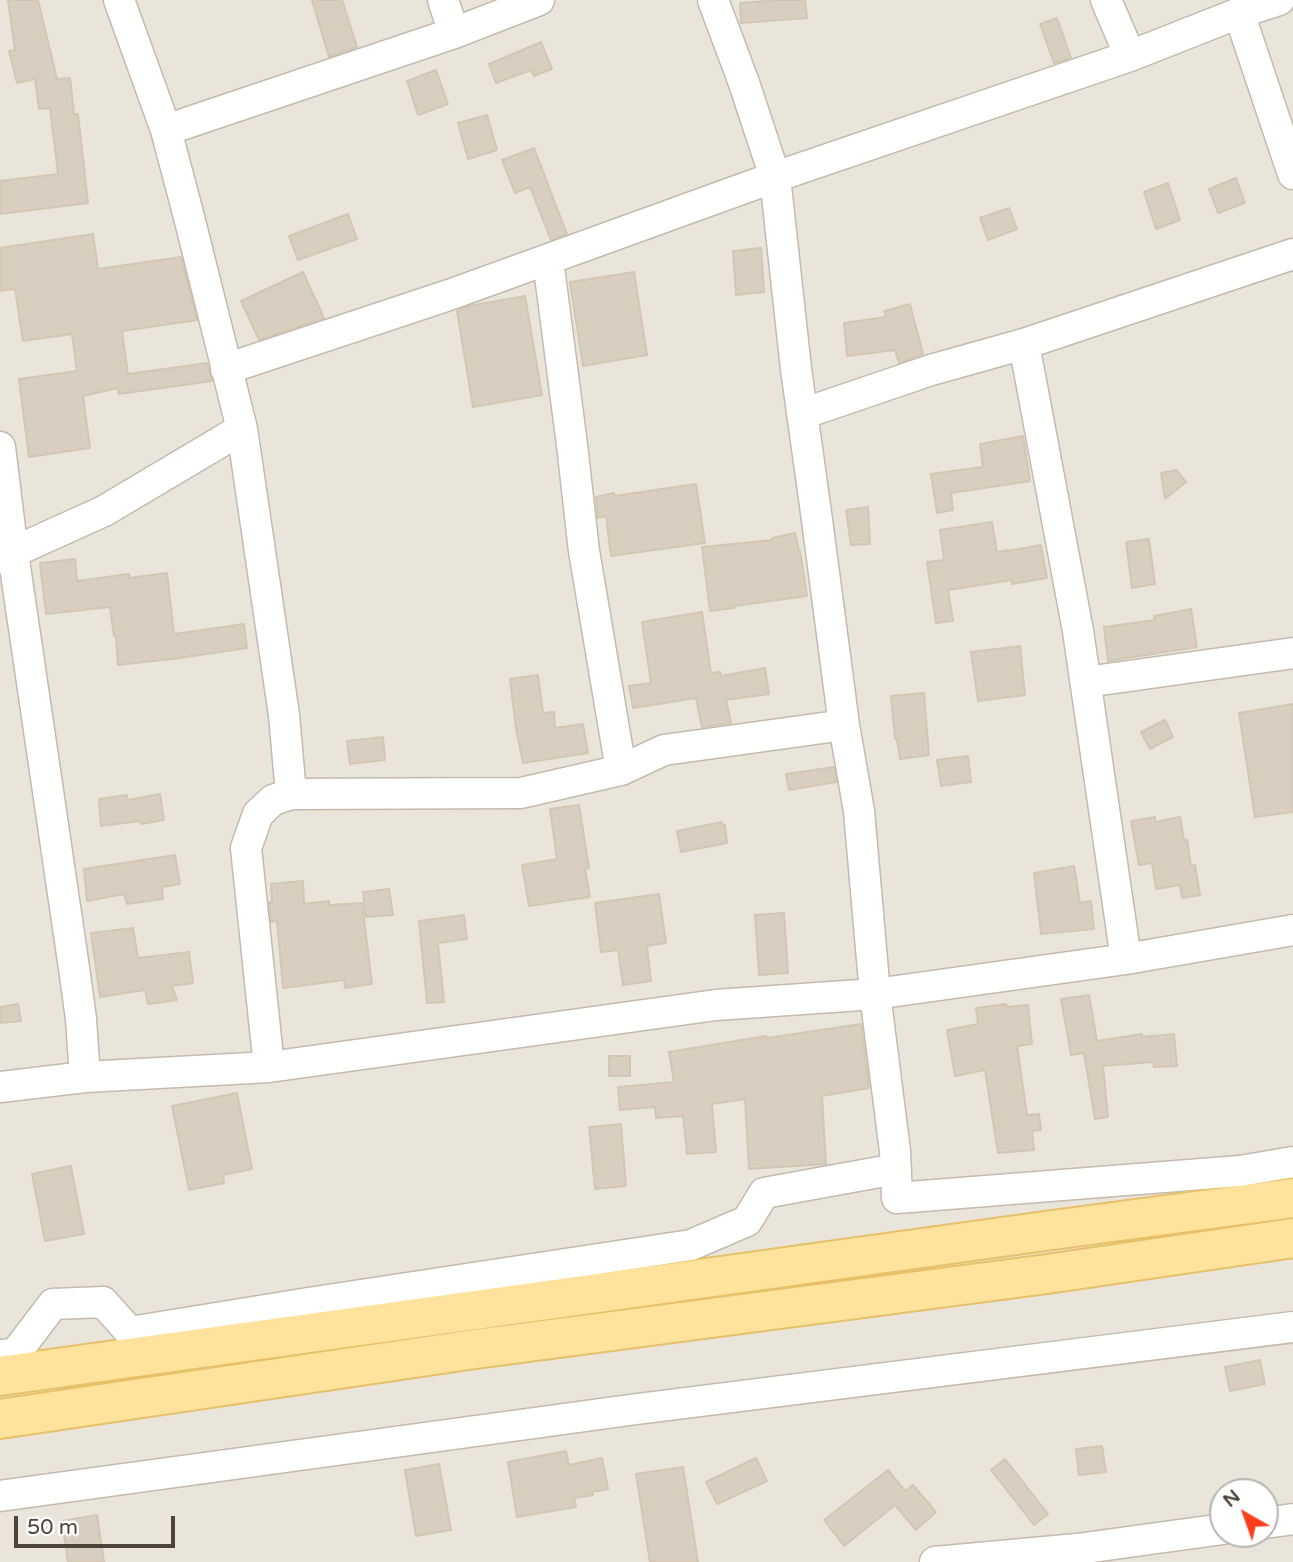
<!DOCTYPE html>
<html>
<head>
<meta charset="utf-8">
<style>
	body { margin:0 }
	#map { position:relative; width:1293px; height:1562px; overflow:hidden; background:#f6f3ec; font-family:"Varela Round",sans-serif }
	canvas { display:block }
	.north { position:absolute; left:1209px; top:1478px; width:70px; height:70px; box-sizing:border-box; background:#fff; border:2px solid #b7b4b0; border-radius:50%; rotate:320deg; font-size:19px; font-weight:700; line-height:28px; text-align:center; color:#4b4439 }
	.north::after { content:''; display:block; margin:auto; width:24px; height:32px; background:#fc3f1d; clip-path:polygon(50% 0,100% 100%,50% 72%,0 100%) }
	.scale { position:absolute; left:14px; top:1516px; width:161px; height:32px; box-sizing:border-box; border:4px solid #4b4439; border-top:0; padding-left:9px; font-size:21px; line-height:24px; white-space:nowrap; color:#4b4439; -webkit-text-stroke:5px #fff; paint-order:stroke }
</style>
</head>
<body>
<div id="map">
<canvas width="1293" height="1562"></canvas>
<div class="north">N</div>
<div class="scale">50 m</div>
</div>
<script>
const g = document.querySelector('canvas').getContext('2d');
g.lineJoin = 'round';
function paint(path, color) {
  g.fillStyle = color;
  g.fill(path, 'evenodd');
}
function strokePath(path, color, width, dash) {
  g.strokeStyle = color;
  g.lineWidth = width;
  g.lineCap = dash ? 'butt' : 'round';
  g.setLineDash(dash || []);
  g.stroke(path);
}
const residential = new Path2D(`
	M0,0H1293V1562H0ZM1223,1492H1265V1534H1223Z`);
const building = new Path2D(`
	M8,0H38L57,79L70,78L74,114H78L88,203L0,214V181L58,174L50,108L39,109L35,79L17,83L9,51L15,50Z
	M312,0H342L357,47L329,57Z
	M780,0H805L807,18L741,23L740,3Z
	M1057,18L1071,58L1054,63L1040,24Z
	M541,42L552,69L534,76L531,70L496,83L489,64Z
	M436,70L448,104L418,115L407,81Z
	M487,115L497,150L468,159L458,123Z
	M534,148L567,234L551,240L530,187L515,193L502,160Z
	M1236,178L1245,203L1218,213L1209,189Z
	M1168,183L1180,220L1156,229L1144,192Z
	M1009,208L1017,229L988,240L980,218Z
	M348,214L357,239L298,260L289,236Z
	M93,234L98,269L181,257L197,320L122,331L128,374L207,363L212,381L119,394L118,388L83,396L90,448L29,457L19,379L77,371L72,334L23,341L15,289L0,291V248Z
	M761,248L764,292L736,295L733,251Z
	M303,272L324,318L259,340L241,301Z
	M634,272L647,355L583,366L570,282Z
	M525,296L542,395L473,407L457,311L469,306Z
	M910,304L923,354L899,363L895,350L847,356L844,323L886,317L884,311Z
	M1023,436L1030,481L951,493L953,510L937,513L931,474L983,467L980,444Z
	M1176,470L1186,482L1165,499L1161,473Z
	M696,484L705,543L611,556L606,516L598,518L596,497L614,493V496Z
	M868,507L870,544L851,545L846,510Z
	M992,522L997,552L1008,550V551L1041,545L1047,578L1012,584V580L948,590L953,621L936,623L927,562L944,560L940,530Z
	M795,533L799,551H800L807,596L734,606V608L710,611L702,547L772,540V538Z
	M1149,539L1155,584L1132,588L1126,542Z
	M75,559L77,581L129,574V578L167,573L174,634L244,624L247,648L180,658L118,665L116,636H114L110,607L46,614L40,563Z
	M1191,609L1197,647L1108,661L1104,627L1155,620L1154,616Z
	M702,612L711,673L720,672L721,676L765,668L769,694L726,700L731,723L702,727L696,698L633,708L629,686L651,683L642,622Z
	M1020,646L1025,695L978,701L971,652Z
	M538,675L543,713L554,712L555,728L583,724L588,753L523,763L516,729L510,679Z
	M924,693L929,755L900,759L897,739H895L891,696Z
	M1293,704V812L1255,817L1239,713Z
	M1165,720L1173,737L1150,749L1141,732Z
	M383,737L385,760L350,764L347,741Z
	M968,756L971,782L941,786L937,760Z
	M834,767L836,782L789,790L786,774Z
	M160,794L164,820L141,824L140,821L101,826L99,799L127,795V800Z
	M579,805L589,868L585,869L590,897L529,906L522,865L557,859L550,809Z
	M1155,817V822L1180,817L1184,840H1187L1191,866L1195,865L1200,895L1182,898L1180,885L1156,889L1152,863L1139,865L1131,821Z
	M722,822V825H725L727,843L681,852L677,831Z
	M175,855L180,884L162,887L163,899L127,904L124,894L87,901L84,869Z
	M1074,866L1080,903L1091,901L1094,929L1041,934L1034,873Z
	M303,881L304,904L329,901V905L362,903L372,984L345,988L344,980L283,988L277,921L271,922L269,902H272L271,884Z
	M389,889L393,915L366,917L363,892Z
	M659,894L666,943L647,946L651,981L623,985L618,950L601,952L595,903Z
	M784,913L788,973L759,975L755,915Z
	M464,915L467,939L438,943L444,1002L427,1003L419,921Z
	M133,928L138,958L189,952L193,983L172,986L177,1000L148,1004L145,990L100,997L91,933Z
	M1089,995L1097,1041L1142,1034V1037L1174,1034L1177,1066L1154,1067L1153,1062L1103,1066L1108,1117L1095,1119L1084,1053L1071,1055L1061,999Z
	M18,1004L21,1021L0,1023V1007Z
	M1006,1004L1007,1007L1028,1005L1032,1044L1017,1046L1027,1115L1039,1114L1041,1130L1032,1131L1034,1150L998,1153L985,1070L955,1076L947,1030L978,1024L976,1008Z
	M861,1024L869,1088L822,1096L826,1164L749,1169L745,1099L712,1104L716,1152L687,1154L683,1116L656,1118L655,1107L620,1110L618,1087L674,1082L669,1052L766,1036L767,1038Z
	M609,1056H630V1076H609Z
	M237,1093L252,1169L223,1175L224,1183L189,1190L172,1106Z
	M621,1124L626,1186L595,1189L589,1127Z
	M71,1166L84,1234L45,1241L32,1174Z
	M1260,1360L1265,1384L1230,1391L1225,1367Z
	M1102,1446L1106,1472L1079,1475L1076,1449Z
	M566,1451L569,1465L602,1458L608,1489L592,1492L593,1495L574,1498L576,1507L517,1517L508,1462Z
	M756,1458L767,1481L717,1504L706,1482Z
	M1005,1459L1048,1514L1034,1525L991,1470Z
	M439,1464L451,1530L416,1536L405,1470Z
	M683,1467L698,1562H650L636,1474Z
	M888,1470L905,1491L913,1485L936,1512L916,1530L895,1505L844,1546L824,1520Z
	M97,1515L104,1562H68L62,1521Z`);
const minor = new Path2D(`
	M119,0L166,130L189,217L242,429L284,715L291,794
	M443,0L454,33
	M713,0L744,83L775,177L796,369L817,520L844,725L859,811L875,994L895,1151L897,1198L1240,1171L1293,1162
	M1106,0L1130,56
	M1239,13L1293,174
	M166,130L454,33L539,0
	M548,260L572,445L584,551L621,770
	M1024,344L1078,631L1126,959
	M226,369L449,295L775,177L1130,56L1239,13L1279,0
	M802,414L931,370L1024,344L1293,254
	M0,447L13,553L75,975L81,1019L85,1077
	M0,558L104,511L242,429
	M1086,682L1293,653
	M269,1067L246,848L258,814L273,800L291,794L521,793L621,770L664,750L844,725
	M0,1087L85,1077L269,1067L716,1005L875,994L1126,959L1293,930
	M0,1355L15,1354L53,1304L103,1302L130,1332L315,1302L691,1245L747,1221L764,1193L896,1169
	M0,1496L637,1409L1293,1327
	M1265,1523L1293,1519
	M935,1562L1077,1549L1223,1529`);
const major = new Path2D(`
	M0,1376L1045,1231L1293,1198
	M0,1419L475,1349L1047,1274L1293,1238`);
paint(residential, '#eae5da');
paint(building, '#d8cfc1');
strokePath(building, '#d3c7b4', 2);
strokePath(minor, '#c2bbae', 33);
strokePath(major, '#e6c16a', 42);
strokePath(minor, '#fff', 30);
strokePath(major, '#ffe39c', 38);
</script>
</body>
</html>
